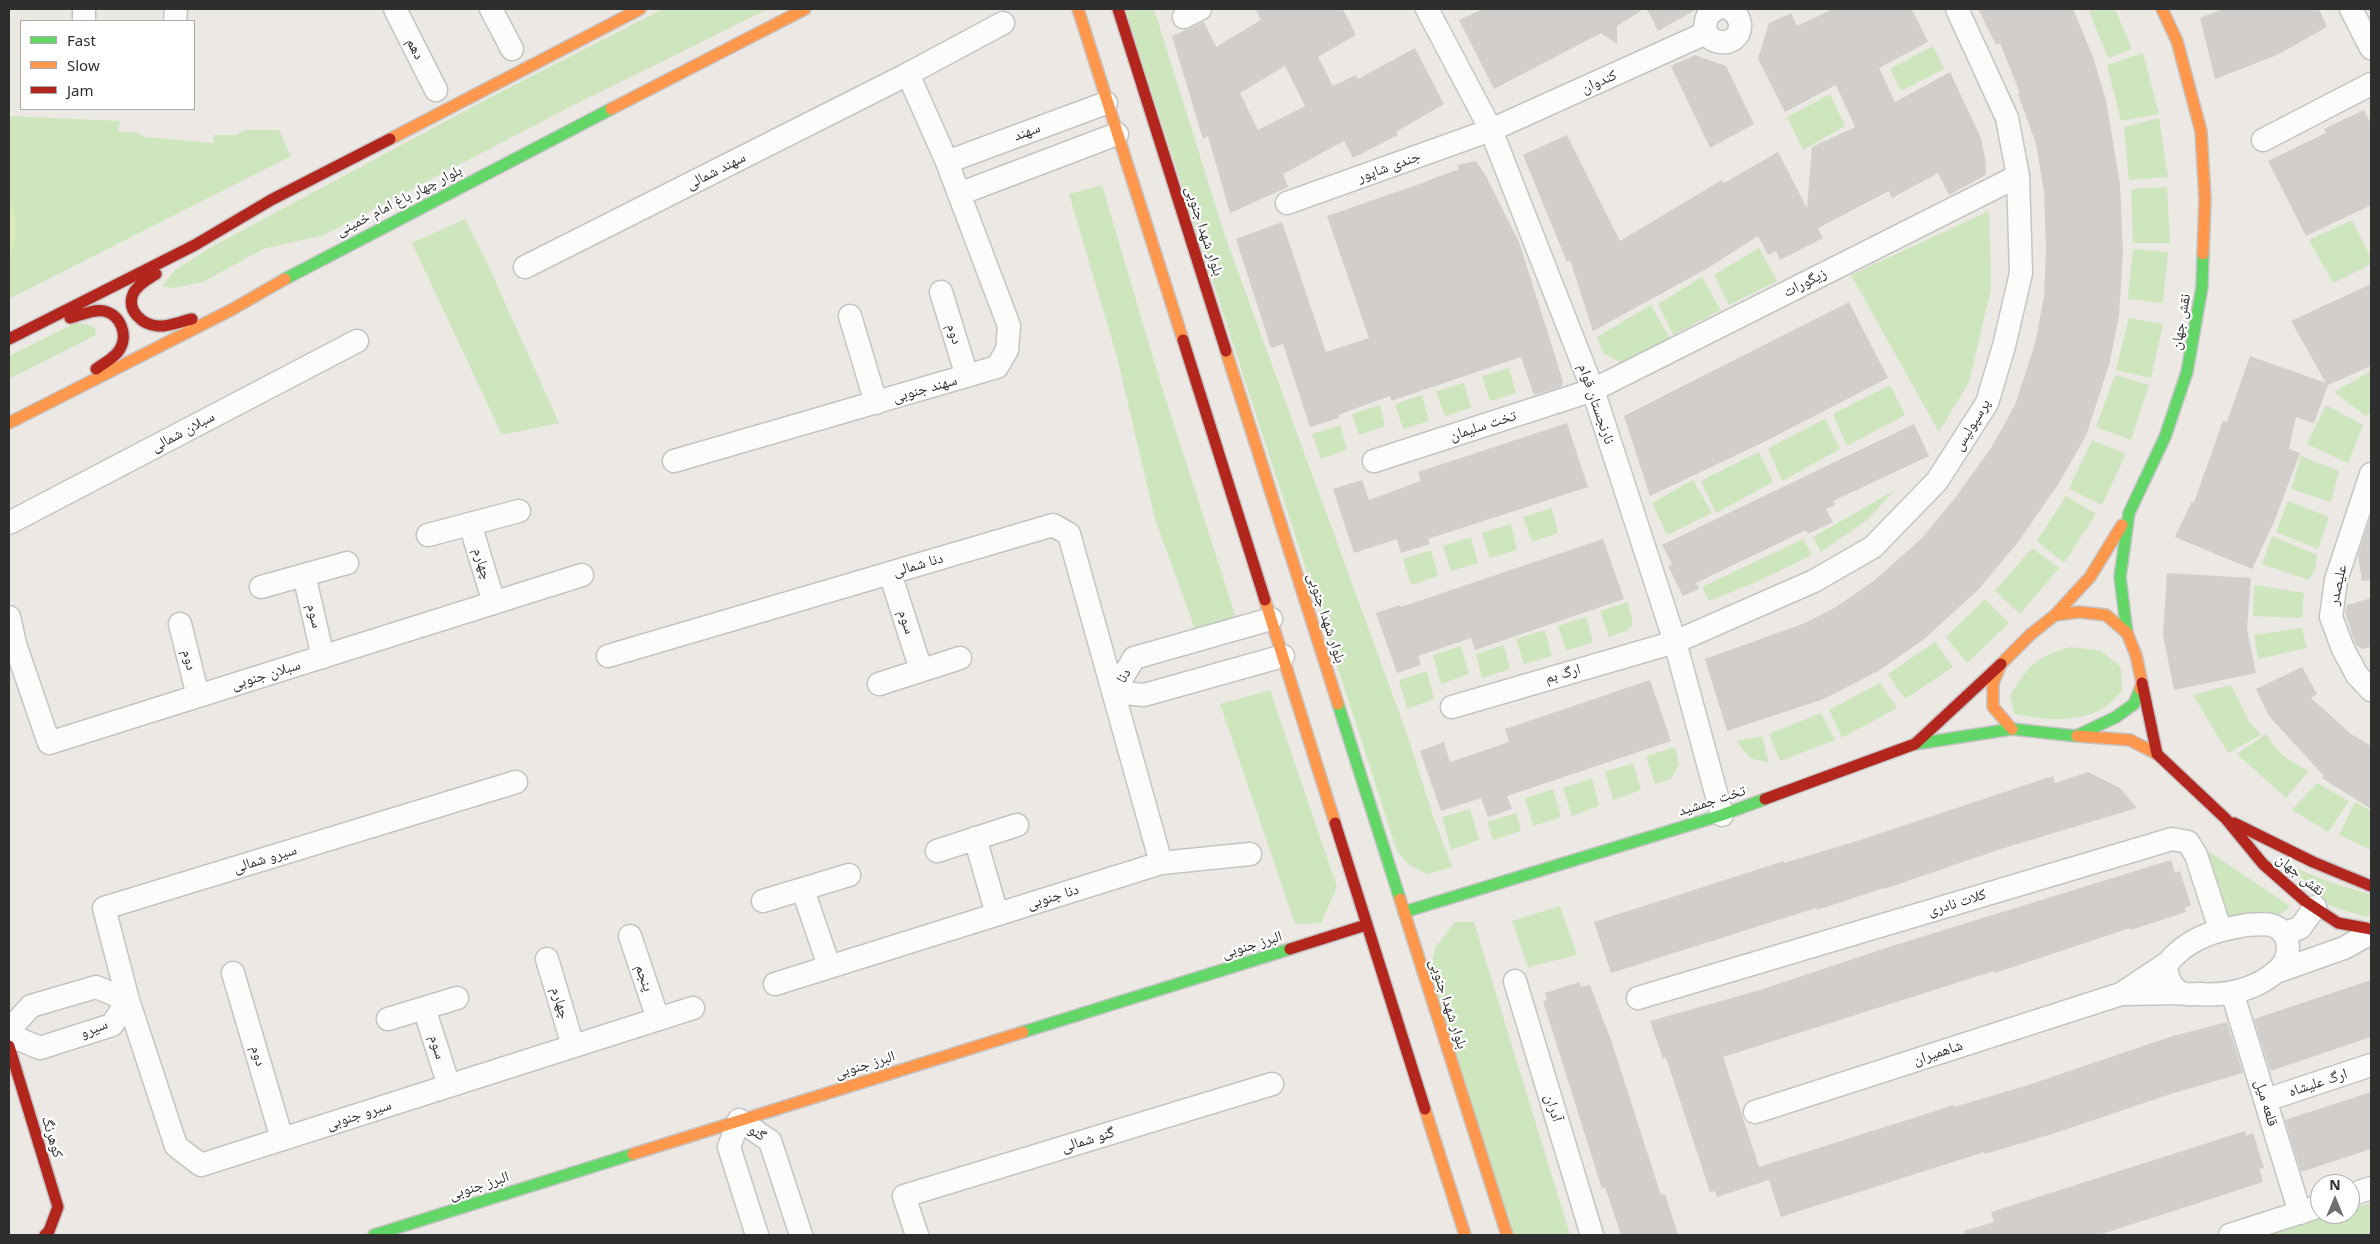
<!DOCTYPE html>
<html>
<head>
<meta charset="utf-8">
<style>
	body { margin:0 }
	#map { position:relative; width:2380px; height:1244px; overflow:hidden; background:#ece8e4; font-family:"Noto Sans",sans-serif }
	canvas { display:block }
	.frame { position:absolute; inset:0; border:10px solid #2e2e2e; pointer-events:none }
	.legend { position:absolute; left:20px; top:20px; width:175px; height:90px; box-sizing:border-box; background:#fff; border:1px solid #ababab; margin:0; padding:6px 9px; list-style:none; font-size:15px; color:#2e2e2e }
	.legend li { display:flex; align-items:center; gap:10px; height:25px }
	.legend b { width:25px; border:1px solid #ababab }
	.north { position:absolute; left:2310px; top:1174px; width:50px; height:50px; box-sizing:border-box; background:#fff; border:1px solid #ababab; border-radius:50%; rotate:0deg; font-size:14px; font-weight:700; line-height:20px; text-align:center; color:#2e2e2e }
	.north::after { content:''; display:block; margin:auto; width:18px; height:22px; background:#706f6e; clip-path:polygon(50% 0,100% 100%,50% 72%,0 100%) }
</style>
</head>
<body>
<div id="map">
<canvas width="2380" height="1244"></canvas>
<div class="frame"></div>
<ul class="legend">
<li><b style="height:6px;background:#63d668"></b>Fast</li>
<li><b style="height:6px;background:#ff974d"></b>Slow</li>
<li><b style="height:6px;background:#b3261e"></b>Jam</li>
</ul>
<div class="north">N</div>
</div>
<script>
const g = document.querySelector('canvas').getContext('2d');
g.lineJoin = 'round';
function paint(path, color) {
  g.fillStyle = color;
  g.fill(path, 'evenodd');
}
function strokePath(path, color, width, dash) {
  g.strokeStyle = color;
  g.lineWidth = width;
  g.lineCap = dash ? 'butt' : 'round';
  g.setLineDash(dash || []);
  g.stroke(path);
}
function drawText(font, color, halo, rows, align = 'center') {
  g.font = font + ' "Noto Sans","Noto Naskh Arabic",sans-serif';
  g.lineWidth = 4.5;
  g.setLineDash([]);
  g.textBaseline = 'middle';
  g.strokeStyle = halo;
  g.fillStyle = color;
  for (const [text, x, y, turn = 0] of rows) {
    g.save();
    g.translate(x, y);
    g.rotate((+turn || 0) * Math.PI / 180);
    g.textAlign = isNaN(turn) ? turn : align;
    if (halo) g.strokeText(text, 0, 0);
    g.fillText(text, 0, 0);
    g.restore();
  }
}
const green = new Path2D(`
	M663,9H768L566,109L324,235L263,249L203,282L173,288L162,286L175,270L215,245L493,96Z
	M1125,9H1154L1225,236L1407,734L1432,813L1452,867L1427,874L1409,865L1397,851Z
	M2094,9H2115L2132,49L2108,58L2089,11Z
	M1933,46L1944,69L1901,91L1890,69Z
	M2143,53L2159,114L2121,121L2107,65Z
	M1830,94L1845,126L1803,150L1787,117Z
	M9,116L120,121L118,131L138,133L145,137L213,143L214,135H236L245,130H279L291,156L9,299Z
	M2159,118L2168,177L2129,180L2124,127Z
	M1102,185L1159,378L1237,621L1196,632L1155,519L1117,357L1069,194Z
	M2167,187L2170,243H2133L2131,189Z
	M1989,211L1991,289L1969,382L1939,432L1851,275Z
	M465,219L488,265L559,423L502,435L412,243Z
	M2352,220L2371,258V264L2333,283L2309,240Z
	M1759,248L1777,281L1729,305L1714,275Z
	M2133,249L2168,252L2163,303L2128,299Z
	M1702,277L1721,310L1673,335L1658,304Z
	M1651,305L1670,338L1622,363L1603,353L1597,337Z
	M2129,318L2163,324L2151,378L2116,370Z
	M75,323L85,324L95,328L96,335L9,379V356Z
	M1509,368L1516,393L1490,401L1482,376Z
	M2369,372L2371,374V412L2366,416L2334,392Z
	M2115,375L2149,385L2131,440L2096,427Z
	M1464,383L1471,408L1445,416L1436,391Z
	M1890,385L1905,415L1847,446L1833,414Z
	M1422,395L1429,421L1403,429L1395,404Z
	M1380,405L1385,426L1359,435L1352,414Z
	M2326,405L2363,425L2348,463L2307,444Z
	M1825,419L1840,449L1782,481L1768,448Z
	M1340,425L1347,450L1321,459L1312,434Z
	M2092,440L2126,454L2102,505L2069,489Z
	M1759,452L1773,482L1716,513L1701,481Z
	M2301,456L2339,471L2331,502L2291,489Z
	M1693,480L1712,513L1667,535L1652,503Z
	M1895,490L1867,520L1821,552L1813,537Z
	M2066,496L2096,514L2064,563L2037,541Z
	M2288,501L2329,517L2318,549L2276,532Z
	M1552,508L1558,533L1532,542L1523,517Z
	M1511,524L1517,550L1490,558L1482,533Z
	M2272,536L2317,555L2315,570L2309,580L2262,564Z
	M1471,537L1478,563L1451,571L1443,546Z
	M1803,539L1812,555L1754,583L1709,601L1702,587Z
	M2032,548L2059,568L2020,614L1995,591Z
	M1431,550L1438,576L1411,585L1403,559Z
	M2254,585L2304,593L2302,618L2253,616Z
	M1985,599L2009,623L1967,663L1946,637Z
	M1628,602L1633,625L1626,631L1609,637L1600,611Z
	M1586,617L1593,642L1566,651L1558,626Z
	M2302,628L2307,648L2258,659L2254,635Z
	M1545,630L1552,656L1524,664L1516,639Z
	M1935,642L1953,667L1905,699L1888,674Z
	M1504,645L1510,669L1482,678L1476,654Z
	M1461,646L1469,674L1441,684L1433,655Z
	M2071,647L2101,651L2121,667L2122,691C2116,697 2109,705 2102,709C2074,723 2044,720 2014,714L2010,696C2029,665 2035,657 2071,647Z
	M1427,671L1434,699L1407,709L1399,680Z
	M1880,683L1897,708L1842,738L1829,710Z
	M2231,685L2250,723L2261,735L2228,753L2193,695Z
	M1270,690L1337,887L1321,923L1295,924L1220,704Z
	M1821,713L1835,740L1780,761L1769,734Z
	M2266,734C2278,754 2289,761 2309,771L2286,798L2237,754Z
	M1762,736L1769,763L1750,758L1736,741Z
	M1675,747L1679,764L1671,779L1655,784L1646,756Z
	M1633,763L1641,790L1613,800L1605,772Z
	M1592,778L1599,806L1572,816L1563,788Z
	M2317,783L2349,801L2328,832L2292,810Z
	M1553,789L1561,817L1533,826L1525,798Z
	M2355,802L2371,811V850L2339,835Z
	M1470,809L1479,840L1451,850L1442,817Z
	M1516,813L1521,831L1493,840L1487,822Z
	M2196,843L2290,906C2272,925 2252,920 2228,921Z
	M2277,860L2324,880L2371,895V914L2366,917L2330,906Z
	M1560,906L1577,955L1528,967L1512,921Z
	M1455,922H1474L1570,1235H1511L1429,975L1435,948Z
	M2371,1203V1235H2267L2335,1214H2350V1209Z`);
const pitch = new Path2D(`
	M9,199C19,222 20,233 9,256Z`);
const building = new Path2D(`
	M1256,9H1343L1356,35L1318,57L1333,86L1356,75L1358,79L1415,48L1444,104L1396,132L1398,135L1353,158L1344,141L1283,174L1288,187L1230,213L1208,136L1203,139L1172,36L1204,22L1216,47L1261,20ZM1285,66L1305,106L1258,130L1240,93Z
	M1483,9H1644L1617,26V44L1601,33L1494,89L1459,20Z
	M1647,9H1697L1658,31Z
	M1833,9H1912L1928,42L1879,68L1895,102L1950,72L1981,138L1985,158L1986,175L1949,195L1938,173L1892,198L1889,191L1818,228L1823,238L1780,260L1776,251L1768,255L1758,236L1708,268L1593,331L1570,260L1567,262L1523,155L1567,135L1620,241L1722,180L1724,183L1778,152L1807,208L1812,147L1855,127L1836,85L1785,112L1758,59L1769,23L1791,13L1797,26Z
	M1978,9H2073L2093,57L2106,100L2120,184L2123,252L2119,316L2109,365L2086,436L2057,486L2018,542L1978,590L1923,640L1878,671L1824,699L1727,731L1705,659L1805,623L1836,607L1875,580L1922,538L1955,498L1991,448L2015,405L2035,344L2044,296L2046,251L2044,191L2036,144L2018,94L2020,93L2000,43L1996,45Z
	M2222,9H2319L2327,27L2277,55L2215,79L2200,18Z
	M1695,55L1726,66L1754,124L1710,148L1671,66Z
	M2364,110L2371,124V205L2306,236L2268,161L2326,133L2324,129Z
	M1476,161L1487,178L1519,242L1563,381L1561,387L1534,395L1521,357L1391,401L1390,396L1338,415L1339,418L1310,427L1283,344L1271,348L1236,239L1282,222L1326,352L1369,338L1327,216L1414,186L1459,169L1457,165Z
	M2371,284V366L2328,385L2314,423L2296,417L2289,449L2300,453L2274,522L2252,569L2175,537L2192,501L2194,502L2223,421L2227,422L2250,356L2326,383L2291,321Z
	M1849,302L1888,378L1764,442L1650,496L1624,416Z
	M1567,423L1588,487L1428,539L1430,544L1401,553L1397,539L1354,553L1333,489L1362,480L1369,500L1421,481L1418,472Z
	M1914,424L1929,456L1833,501L1835,505L1826,509L1833,522L1808,534L1806,530L1696,583L1699,589L1683,596L1668,566L1672,564L1662,545Z
	M2371,515V580L2362,581L2358,555Z
	M1603,539L1624,599L1475,650L1471,638L1418,656L1421,665L1397,673L1376,613L1400,605L1401,607Z
	M2167,573L2251,578L2247,629L2256,673L2174,690L2163,635Z
	M2371,598V647L2362,649L2355,644L2345,612L2347,605Z
	M2302,667L2317,694L2311,698L2351,734L2371,746V809L2322,778L2324,776L2269,716L2256,689Z
	M1650,680L1671,741L1507,796L1512,809L1488,817L1481,798L1441,811L1420,751L1444,742L1450,762L1509,742L1505,729Z
	M2088,772L2120,788L2137,808L2004,848L1884,889V888L1817,910L1816,908L1611,973L1594,922L1784,861V863L1857,841L2053,776L2055,783Z
	M2171,860L2175,873L2180,871L2191,905L2185,908L2186,912L2131,930L2130,928L1995,973L1994,971L1723,1057L1759,1167L1954,1105V1107L2025,1086L2173,1036L2227,1022L2243,1073L2174,1093L2052,1134L1985,1154L1984,1152L1781,1217L1769,1180L1717,1197L1715,1191L1710,1192L1666,1058L1663,1059L1650,1021L1760,990L1892,946Z
	M2371,980V1037L2270,1071L2254,1019Z
	M1580,982L1581,987L1590,985L1611,1040L1661,1195L1665,1194L1678,1235H1621L1605,1187L1602,1189L1543,1001L1547,1000L1545,993Z
	M2371,1092V1149L2301,1172L2285,1120Z
	M2245,1131L2246,1136L2253,1133L2264,1168L2259,1169L2263,1182L2099,1235H1965L1964,1231L1994,1222L1991,1212Z`);
const street = new Path2D(`
	M395,9L436,90
	M491,9L512,49
	M1427,9L1491,130L1593,390L1675,642L1722,815
	M1716,9L1708,15C1694,48 1742,51 1740,24C1739,17 1735,12 1729,9
	M2351,9L2371,48
	M1184,17L1200,9
	M84,21V9
	M175,21L176,9
	M2263,140L2371,84
	M947,162L1106,103
	M959,194L1117,134
	M1287,203L1491,130L1706,33
	M525,267L908,74L1003,23
	M941,292L967,376
	M850,316L876,403
	M674,461L997,367L1007,350L1009,326L947,162L908,74
	M1374,461L1593,390L2018,176
	M2371,474L2336,580L2331,617L2343,649L2357,675L2371,690
	M9,523L357,341
	M470,524L494,603
	M428,535L519,511
	M890,573L921,670
	M304,575L323,657
	M261,587L347,563
	M9,617L15,644L49,743L582,575
	M1271,619L1134,658L1114,692L1144,695L1283,656
	M180,624L198,696
	M608,656L1053,525L1069,534L1161,863L775,984
	M879,684L960,658
	M1452,707L1675,642L1814,581L1873,547L1937,481L1987,403L2004,346L2021,273L2018,176L2007,118L1957,9
	M516,782L104,908L128,1000L176,1146L201,1165L693,1008
	M975,838L997,914
	M937,851L1017,825
	M1161,863L1250,854
	M803,890L829,966
	M763,901L849,875
	M2247,925C2254,925 2264,923 2271,925C2293,931 2292,959 2277,971C2255,990 2226,996 2198,994C2193,994 2186,995 2182,993C2170,989 2167,976 2166,965C2187,938 2215,930 2247,925Z
	M2284,933L2300,928L2315,907
	M630,936L658,1019
	M547,959L573,1046
	M2166,964L2121,994L2182,993
	M2279,971L2344,948L2371,933
	M233,973L282,1139
	M1515,981L1592,1235
	M2232,992L2300,1213
	M1638,998L2172,839L2188,842L2196,855L2220,929
	M424,1008L449,1086
	M388,1019L457,998
	M9,1030L31,1006L96,987L128,1000
	M9,1035L40,1048L112,1025L128,1000
	M2266,1100L2371,1065
	M1755,1112L2121,994
	M2350,1195L2371,1188
	M757,1235L729,1147L739,1120L770,1141L801,1235
	M917,1235L904,1196L1272,1084
	M2230,1235L2320,1206`);
const fast = new Path2D(`
	M285,279L611,109
	M2127,633L2120,577L2129,513L2165,437L2187,372L2202,287L2203,254
	M1338,704L1400,899
	M1915,744L2012,729L2076,736L2116,717L2134,704L2140,689
	M1404,912L1722,815L1765,799
	M1023,1032L1290,949
	M374,1235L633,1154`);
const slow = new Path2D(`
	M1078,9L1183,340
	M2162,9L2177,41L2201,131L2205,199L2203,254
	M611,109L805,9
	M390,139L640,9
	M1226,351L1338,704
	M9,423L231,310L285,279
	M1265,600L1335,823
	M2055,615L2090,577L2122,525
	M2012,729L1993,707V683L2001,664L2031,634L2055,615L2079,612L2106,615L2127,633L2136,655L2142,683L2140,689
	M2077,736L2130,740L2157,754
	M1400,899L1507,1235
	M1425,1109L1465,1235
	M633,1154L1023,1032`);
const jam = new Path2D(`
	M1118,9L1226,351
	M156,274C148,279 137,285 133,294C126,311 143,325 158,326C169,327 181,321 192,319
	M70,318C81,315 93,309 104,311C121,315 128,335 120,349C115,358 104,363 96,369
	M9,339L195,245L271,200L390,139
	M1183,340L1265,600
	M2142,683L2157,754L2226,819L2263,864L2305,901L2338,923L2371,929
	M1765,799L1915,744L2001,664
	M1335,823L1425,1109
	M2234,823L2313,862L2371,886
	M1290,949L1366,925
	M9,1046L58,1207L49,1231L45,1235`);
const streetNames = [
	["دهم",415,49,63],
	["کندوان",1599,82,-24],
	["سهند",1027,132,-20],
	["جندی شاپور",1389,167,-20],
	["سهند شمالی",716,171,-27],
	["بلوار چهار باغ امام خمینی",399,201,-27],
	["بلوار شهدا جنوبی",1204,231,72],
	["زیگورات",1805,283,-27],
	["نقش جهان",2181,322,-80],
	["دوم",954,334,72],
	["سهند جنوبی",925,389,-16],
	["نارنجستان قوام",1596,404,71],
	["پرسپولیس",1972,425,-59],
	["تخت سلیمان",1483,426,-18],
	["سبلان شمالی",183,432,-28],
	["چهارم",482,564,73],
	["دنا شمالی",918,565,-16],
	["علیصدر",2338,585,-78],
	["سوم",314,616,76],
	["بلوار شهدا جنوبی",1326,618,72],
	["سوم",906,622,72],
	["دوم",189,660,76],
	["ارگ بم",1563,674,-16],
	["سبلان جنوبی",266,675,-17],
	["دنا",1124,676,-60],
	["تخت جمشید",1712,801,-18],
	["سیرو شمالی",265,859,-17],
	["نقش جهان",2300,875,39],
	["دنا جنوبی",1053,897,-17],
	["کلات نادری",1957,903,-17],
	["البرز جنوبی",1252,945,-17],
	["پنجم",644,978,71],
	["چهارم",560,1003,73],
	["بلوار شهدا جنوبی",1448,1004,72],
	["سیرو",94,1029,-22],
	["سوم",437,1047,73],
	["شاهمیران",1938,1053,-18],
	["دوم",258,1056,74],
	["البرز جنوبی",865,1065,-17],
	["ارگ علیشاه",2318,1083,-18],
	["قلعه میل",2266,1103,73],
	["آدران",1553,1108,73],
	["سیرو جنوبی",359,1115,-18],
	["گنو",757,1133,35],
	["کوهرنگ",52,1137,73],
	["گنو شمالی",1088,1140,-17],
	["البرز جنوبی",479,1186,-18]
];
paint(green, '#cee6be');
paint(pitch, '#d9eabb');
paint(building, '#d1cecb');
strokePath(street, '#c5c4c5', 25);
strokePath(fast, '#c5c4c5', 14);
strokePath(slow, '#c5c4c5', 14);
strokePath(jam, '#c5c4c5', 14);
strokePath(street, '#fcfcfb', 22);
strokePath(fast, '#63d668', 11);
strokePath(slow, '#ff974d', 11);
strokePath(jam, '#b3261e', 11);
drawText('15px', '#2e2e2e', '#fff', streetNames);
</script>
</body>
</html>
